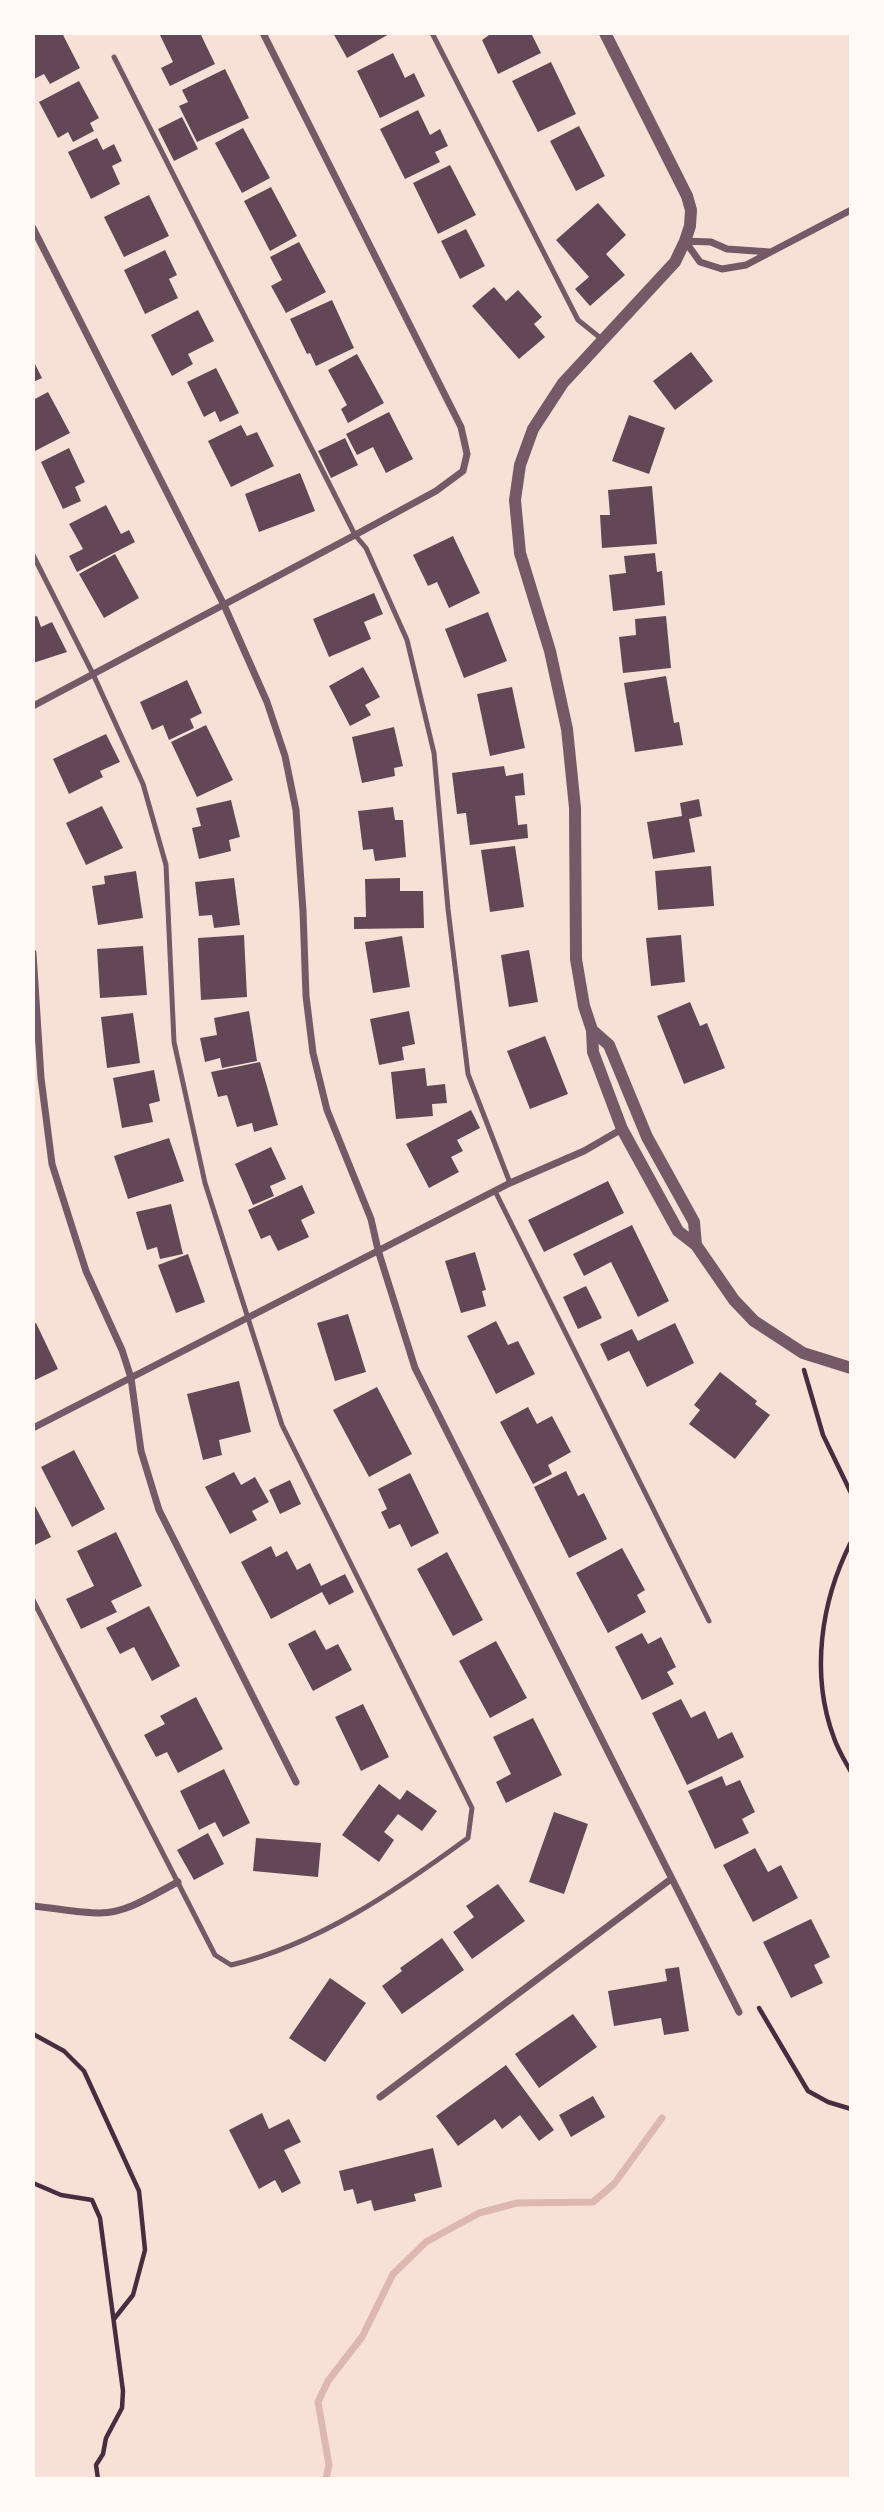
<!DOCTYPE html>
<html>
<head>
<meta charset="utf-8">
<style>
	body { margin:0 }
	#map { position:relative; width:884px; height:2512px; overflow:hidden; background:#f7e1d7; font-family:Karla,sans-serif }
	canvas { display:block }
	.frame { position:absolute; inset:0; border:35px solid #fffaf5; pointer-events:none }
</style>
</head>
<body>
<div id="map">
<canvas width="884" height="2512"></canvas>
<div class="frame"></div>
</div>
<script>
const g = document.querySelector('canvas').getContext('2d');
g.lineJoin = 'round';
function strokePath(path, color, width, dash) {
  g.strokeStyle = color;
  g.lineWidth = width;
  g.lineCap = dash ? 'butt' : 'round';
  g.setLineDash(dash || []);
  g.stroke(path);
}
function paint(path, color) {
  g.fillStyle = color;
  g.fill(path, 'evenodd');
}
const stream = new Path2D(`
	M326,2479L329,2465L318,2402L328,2381L362,2337L393,2274L426,2242L479,2213L517,2203L593,2202L614,2184L662,2118`);
const building = new Path2D(`
	M33,33H62L80,68L50,84L44,74L34,79Z
	M159,33H200L215,64L170,86L161,68L173,62Z
	M333,33H391L347,58Z
	M492,33H531L541,53L498,74L482,40Z
	M393,53L405,78L414,73L425,96L380,118L357,71Z
	M551,62L576,114L538,132L512,81Z
	M225,69L249,118L197,142L179,106L188,102L182,90Z
	M79,81L99,118L90,123L94,131L73,142L68,132L58,138L39,102Z
	M418,110L430,135L440,129L448,146L435,152L440,162L405,179L380,129Z
	M182,117L198,149L174,161L158,129Z
	M579,126L605,176L576,191L550,141Z
	M243,128L270,178L242,193L215,143Z
	M97,138L103,150L114,144L122,161L112,166L120,184L91,199L68,152Z
	M450,165L476,215L438,234L413,183Z
	M271,187L297,236L270,251L244,201Z
	M149,195L169,236L124,257L104,217Z
	M598,203L626,235L606,254L625,275L590,306L575,289L589,277L556,240Z
	M466,229L485,266L460,279L441,241Z
	M299,242L326,292L286,313L271,286L282,280L270,257Z
	M165,250L177,275L169,279L178,298L145,314L124,270Z
	M494,287L506,301L518,290L542,317L534,324L545,337L519,359L472,306Z
	M332,300L354,348L316,366L310,353L307,354L290,319Z
	M198,310L214,341L188,354L193,364L172,376L151,335Z
	M691,352L713,381L675,410L653,381Z
	M357,354L384,403L348,423L341,409L347,405L328,370Z
	M33,360L42,378L33,382Z
	M216,368L239,413L220,422L215,411L204,417L187,382Z
	M48,392L70,433L33,452V400Z
	M389,412L413,459L386,473L373,447L357,455L346,434Z
	M629,415L665,428L649,474L612,461Z
	M241,425L247,436L257,432L274,466L231,487L208,441Z
	M345,438L358,465L331,478L318,451Z
	M69,448L85,482L75,487L81,501L63,509L41,462Z
	M300,473L315,511L259,532L245,494Z
	M652,486L657,544L602,548L600,515H610L608,490Z
	M106,505L121,534L129,530L135,542L77,572L69,556L83,549L69,524Z
	M453,536L480,593L449,608L437,582L428,586L413,555Z
	M655,553L657,572L662,571L665,605L613,611L609,575L626,573L624,556Z
	M115,554L139,598L104,618L79,574Z
	M374,593L383,614L364,622L371,639L329,657L313,619Z
	M488,612L507,661L464,678L445,629Z
	M37,616L41,627L52,622L67,652L33,663V617Z
	M666,616L671,668L623,673L619,637L636,635L635,619Z
	M363,667L380,697L365,705L371,715L350,726L329,686Z
	M666,676L674,723L679,722L683,745L635,752L624,683Z
	M187,680L202,713L190,719L194,728L169,740L163,725L152,730L140,702Z
	M512,687L525,748L490,756L477,694Z
	M206,725L233,780L197,797L171,742Z
	M394,727L403,766L394,768L395,776L362,783L352,737Z
	M106,734L120,762L100,771L103,777L69,794L53,759Z
	M504,766L506,776L523,773L525,795L515,796L518,825L527,824L528,838L470,845L466,813L457,814L452,773Z
	M699,799L702,816L689,819L695,852L653,859L647,822L682,816L680,803Z
	M231,800L240,837L229,840L231,851L199,859L192,828L201,826L196,808Z
	M102,806L123,848L86,865L66,823Z
	M393,807L395,820H403L406,857L375,861L373,849L363,850L358,811Z
	M515,846L524,907L490,912L481,850Z
	M711,866L714,906L658,910L655,871Z
	M136,871L143,918L98,925L92,886L105,884L104,876Z
	M234,878L240,925L214,928L212,915L199,916L195,882Z
	M400,878V891H423L424,928L354,929V917H366L365,879Z
	M244,935L247,997L201,1000L198,938Z
	M681,935L685,982L651,986L646,938Z
	M402,936L410,987L373,993L365,942Z
	M143,946L147,995L100,998L97,949Z
	M529,950L538,1002L509,1007L501,955Z
	M690,1002L700,1026L707,1023L725,1068L684,1084L657,1016Z
	M249,1011L257,1061L222,1068L220,1058L205,1062L200,1038L217,1035L214,1018Z
	M409,1011L415,1044L402,1047L404,1060L379,1065L370,1019Z
	M133,1013L140,1063L107,1068L101,1017Z
	M545,1036L568,1094L530,1109L507,1051Z
	M260,1062L278,1125L254,1132L252,1123L237,1127L227,1095L218,1097L211,1072Z
	M425,1068L427,1086L445,1084L447,1103L432,1104L433,1116L396,1119L391,1072Z
	M154,1070L160,1101L149,1104L153,1122L122,1128L113,1078Z
	M471,1110L480,1128L457,1140L463,1151L451,1157L459,1172L429,1188L406,1144Z
	M169,1138L184,1181L128,1199L114,1156Z
	M271,1147L286,1179L270,1186L274,1196L253,1205L235,1164Z
	M608,1181L624,1213L544,1252L528,1220Z
	M302,1185L315,1213L301,1220L309,1237L278,1251L270,1235L261,1239L248,1210Z
	M171,1204L183,1254L160,1259L157,1247L147,1250L136,1212Z
	M632,1225L669,1301L638,1317L611,1262L584,1276L573,1254Z
	M475,1252L486,1290L482,1291L486,1306L461,1313L445,1261Z
	M188,1254L205,1302L176,1313L158,1265Z
	M586,1286L602,1318L578,1329L563,1297Z
	M348,1314L366,1372L335,1381L317,1323Z
	M496,1321L508,1345L518,1341L535,1374L496,1394L467,1336Z
	M36,1323L58,1369L33,1381V1324Z
	M675,1323L694,1363L647,1387L629,1351L608,1361L600,1344L632,1329L638,1341Z
	M720,1372L757,1401L755,1404L770,1415L735,1459L689,1424L700,1410L694,1405Z
	M239,1381L251,1432L219,1440L222,1455L203,1460L187,1394Z
	M377,1387L412,1454L369,1477L333,1410Z
	M528,1407L537,1424L552,1416L571,1452L548,1465L552,1474L533,1484L500,1422Z
	M74,1450L105,1509L72,1527L41,1467Z
	M566,1471L578,1496L584,1493L607,1539L569,1558L534,1487Z
	M234,1472L241,1485L255,1477L269,1502L252,1511L257,1520L230,1534L205,1487Z
	M410,1473L439,1533L411,1547L400,1524L389,1529L381,1512L387,1509L378,1489Z
	M290,1480L301,1504L280,1514L269,1490Z
	M33,1502L51,1537L33,1546Z
	M116,1532L142,1586L111,1601L117,1612L81,1629L66,1599L94,1586L77,1551Z
	M271,1546L276,1557L287,1551L297,1570L310,1563L321,1586L345,1574L354,1592L329,1605L322,1592L271,1619L241,1562Z
	M622,1548L645,1590L637,1595L646,1612L608,1633L576,1573Z
	M447,1552L483,1620L453,1636L417,1569Z
	M149,1606L180,1666L152,1681L134,1647L120,1654L106,1628Z
	M315,1630L326,1650L338,1644L352,1670L313,1691L288,1644Z
	M642,1633L648,1644L661,1637L676,1667L667,1672L674,1684L642,1700L615,1647Z
	M496,1641L527,1698L490,1718L459,1661Z
	M196,1697L223,1749L178,1773L167,1752L156,1757L144,1735L165,1724L160,1716Z
	M681,1699L691,1718L705,1711L718,1739L732,1732L744,1757L687,1785L652,1713Z
	M363,1704L389,1757L361,1771L335,1717Z
	M533,1718L562,1775L506,1803L496,1782L511,1774L493,1737Z
	M224,1769L250,1823L223,1837L215,1822L199,1830L180,1791Z
	M722,1776L726,1786L740,1780L755,1812L742,1819L749,1833L715,1849L688,1791Z
	M379,1784L400,1800L407,1790L437,1811L422,1831L398,1814L384,1832L394,1840L379,1862L342,1835Z
	M554,1812L588,1824L564,1894L529,1882Z
	M208,1833L224,1864L194,1880L177,1850Z
	M256,1838L321,1843L318,1877L253,1871Z
	M755,1848L768,1872L781,1865L798,1898L753,1922L723,1865Z
	M498,1884L525,1921L472,1959L453,1932L474,1917L466,1906Z
	M811,1919L830,1957L814,1965L823,1983L791,1998L763,1942Z
	M442,1938L464,1970L402,2014L382,1986L402,1971L400,1968Z
	M679,1967L689,2031L664,2035L661,2018L614,2026L608,1991L667,1981L665,1969Z
	M330,1978L366,2003L325,2062L289,2038Z
	M573,2014L597,2047L539,2088L515,2054Z
	M506,2065L554,2130L539,2141L520,2115L502,2129L495,2119L458,2146L436,2116Z
	M593,2096L605,2117L571,2137L559,2115Z
	M262,2113L269,2129L289,2119L301,2142L284,2150L301,2183L282,2193L275,2180L259,2189L229,2130Z
	M433,2148L442,2187L414,2194L416,2201L374,2211L371,2200L357,2204L353,2189L344,2191L339,2171Z`);
const path = new Path2D(`
	M804,1370L823,1435L851,1493
	M851,1542C821,1601 810,1674 834,1738C838,1750 845,1761 851,1772
	M759,2008L808,2091L828,2102L851,2109
	M33,2034L64,2051L84,2071L139,2191L145,2250L133,2295L114,2319
	M33,2183L61,2195L92,2200L100,2218L123,2391L122,2408L106,2438L103,2454L96,2465L98,2479`);
const service = new Path2D(`
	M432,33L578,320L603,340
	M114,57L355,535L366,548L407,640L434,753L448,909L468,1074L510,1183
	M33,555L93,674L143,784L166,865L174,1042L205,1183L282,1425L472,1808L468,1838C397,1890 317,1945 231,1965L215,1955L33,1600
	M495,1191L709,1621`);
const minor = new Path2D(`
	M33,228L224,605L267,702L285,756L296,810L303,911L306,996L313,1053L327,1110L371,1219L378,1250L415,1368L739,2012
	M685,241L700,262L722,269L746,265L851,210
	M685,241L711,242L727,249L770,252
	M33,706L355,535L436,491L463,471L467,454L461,427L263,33
	M33,953L41,1078L52,1164L86,1271L122,1350L131,1378L141,1451L159,1510L296,1782
	M33,1428L510,1183L584,1151L622,1129
	M33,1906C55,1908 78,1913 100,1913C128,1913 154,1894 178,1882
	M380,2097L671,1879`);
const tertiary = new Path2D(`
	M605,33L687,196L691,210L690,226L685,241L675,262L563,383L533,429L520,465L515,500L520,553L550,651L567,729L575,808L576,959L584,1006L592,1030L593,1052L622,1129L678,1231L696,1245L734,1300L754,1321L803,1353L851,1368
	M592,1030L609,1045L647,1137L694,1222L696,1245`);
strokePath(stream, '#dcb8b0', 7);
paint(building, '#644757');
strokePath(path, '#4a2c40', 4.5);
strokePath(service, '#755966', 5);
strokePath(minor, '#755966', 7);
strokePath(tertiary, '#755966', 12);
</script>
</body>
</html>
